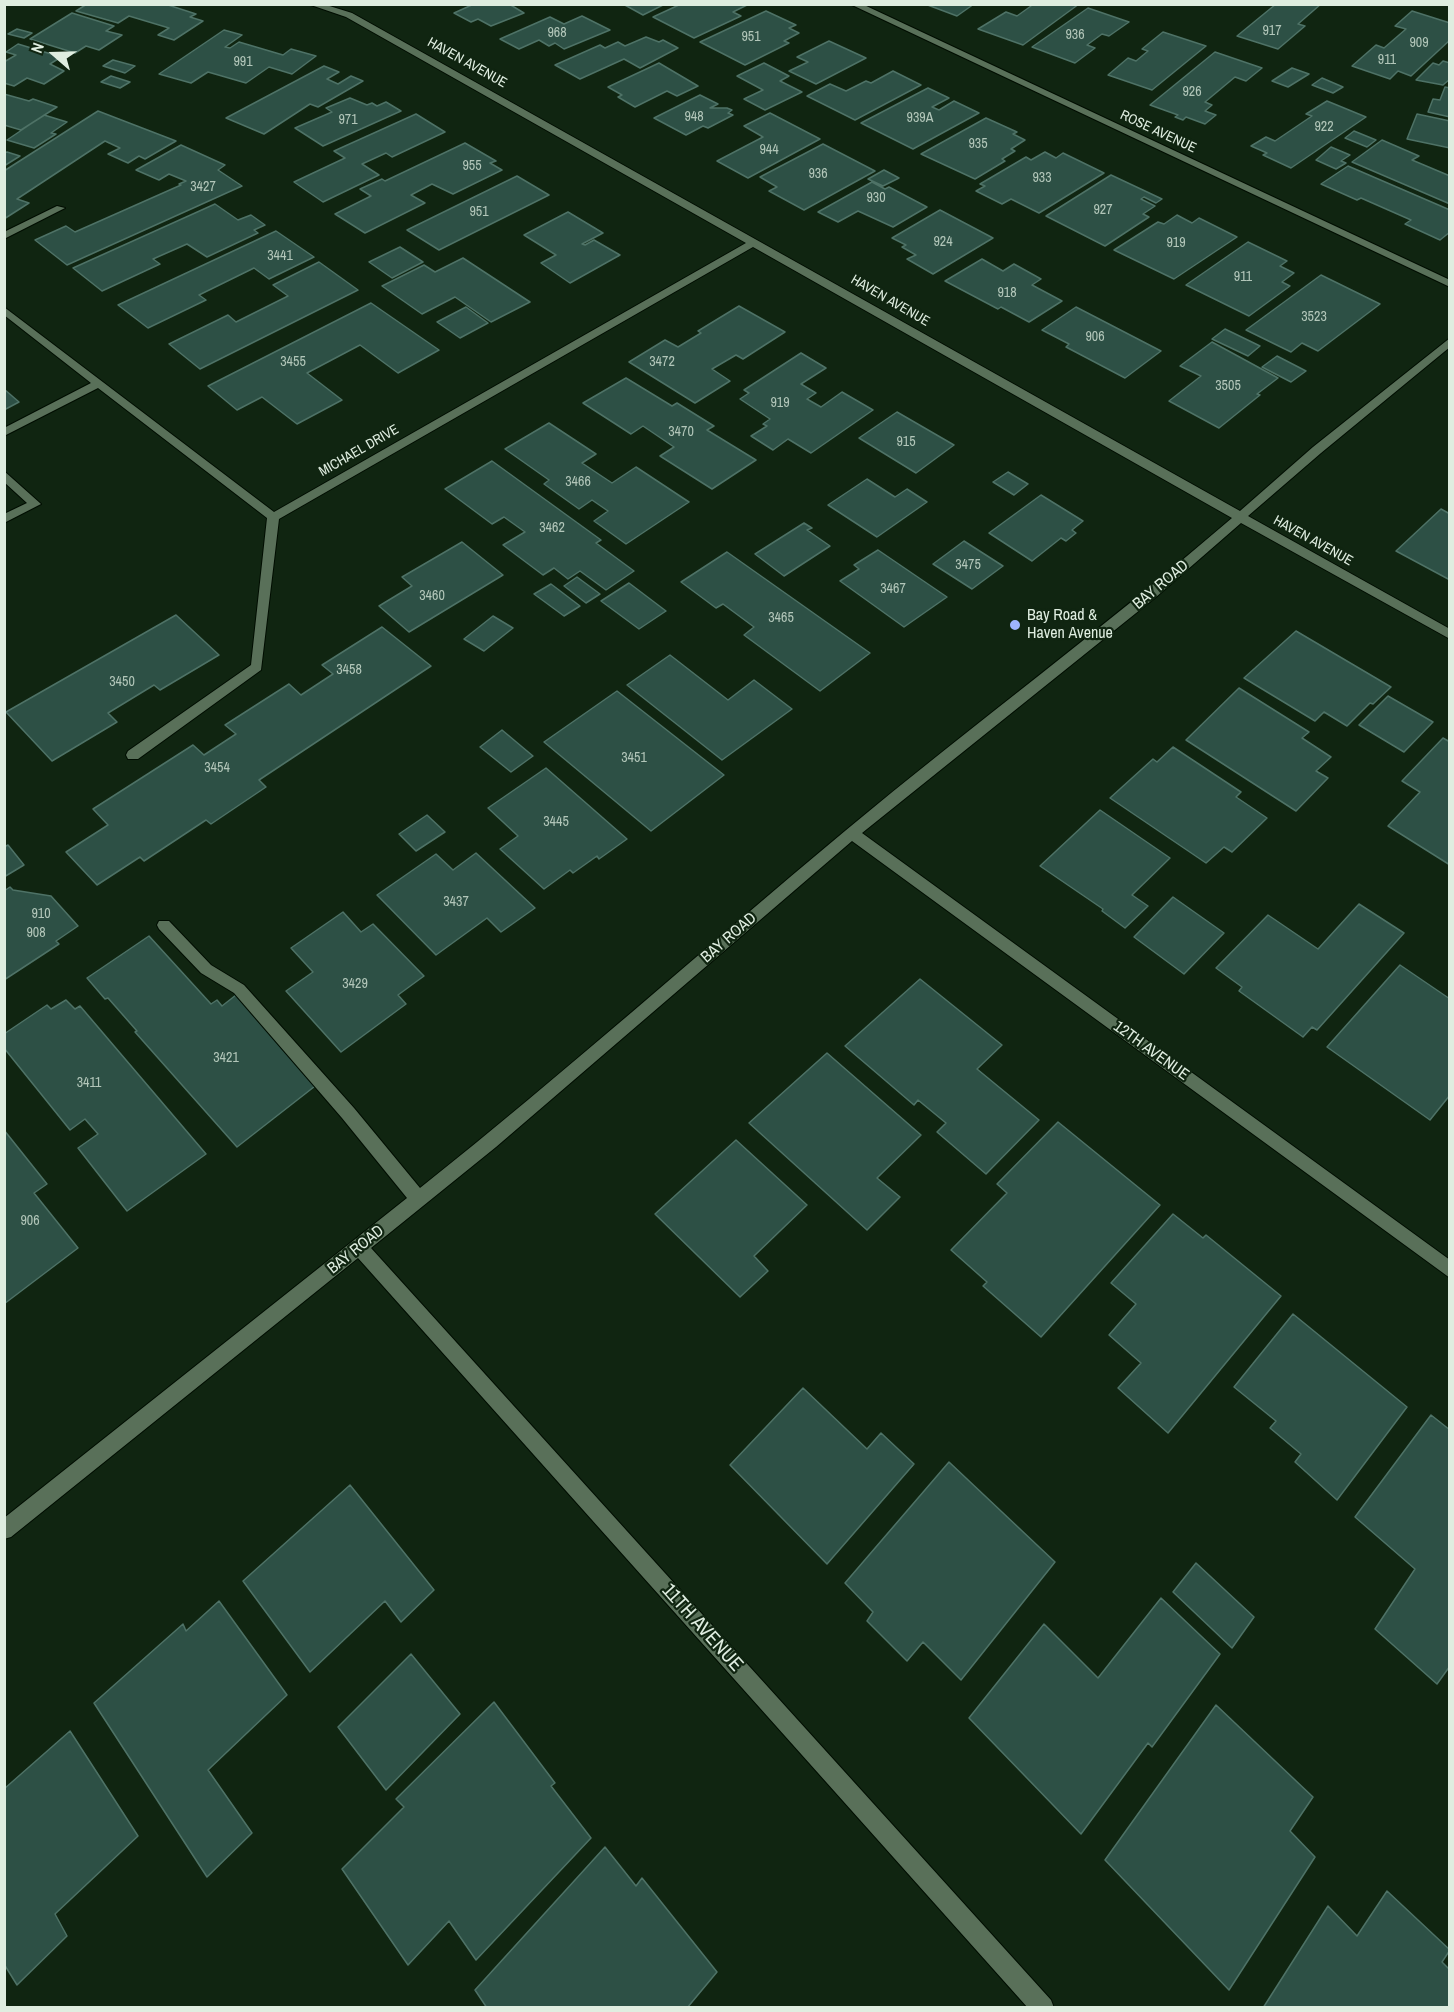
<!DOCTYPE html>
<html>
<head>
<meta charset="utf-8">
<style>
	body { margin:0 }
	#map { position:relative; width:1454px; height:2012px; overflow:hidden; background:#102511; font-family:"Archivo Narrow",sans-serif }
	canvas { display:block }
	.frame { position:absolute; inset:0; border:6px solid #dfede0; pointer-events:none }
	.north { position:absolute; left:24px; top:24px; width:60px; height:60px; -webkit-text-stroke:4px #102511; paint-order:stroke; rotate:290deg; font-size:16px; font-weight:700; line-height:24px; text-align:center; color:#dfede0 }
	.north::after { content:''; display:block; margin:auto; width:21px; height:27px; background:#dfede0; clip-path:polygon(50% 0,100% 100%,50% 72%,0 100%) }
</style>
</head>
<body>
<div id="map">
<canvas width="1454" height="2012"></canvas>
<div class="frame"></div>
<div class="north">N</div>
</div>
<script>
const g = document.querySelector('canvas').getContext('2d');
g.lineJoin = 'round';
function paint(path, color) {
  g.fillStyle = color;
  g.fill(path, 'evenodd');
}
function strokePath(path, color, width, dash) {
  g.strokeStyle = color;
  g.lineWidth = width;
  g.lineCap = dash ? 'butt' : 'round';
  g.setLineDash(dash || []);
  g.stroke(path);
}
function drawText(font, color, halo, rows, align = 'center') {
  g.font = font + ' "Archivo Narrow",sans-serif';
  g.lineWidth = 4.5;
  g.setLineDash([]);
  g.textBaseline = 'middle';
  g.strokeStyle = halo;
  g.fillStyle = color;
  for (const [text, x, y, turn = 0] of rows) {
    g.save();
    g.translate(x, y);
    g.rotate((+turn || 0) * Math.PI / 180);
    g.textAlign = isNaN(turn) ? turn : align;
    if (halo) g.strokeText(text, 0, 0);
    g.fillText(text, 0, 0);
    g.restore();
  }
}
const building = new Path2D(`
	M87,4H165L196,14L190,17L203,21L174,40L158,35L169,28L129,16L118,23L76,11Z
	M474,4H509L524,13L491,26L478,19L471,22L454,13Z
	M623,4H665L643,15Z
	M681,4H749L733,12L741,16L694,38L653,17Z
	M925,4H974L957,16Z
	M1026,4H1079L1023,45L978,29L1006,12L1017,16L1031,6Z
	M1276,4H1321L1298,24L1305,26L1278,49L1237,36Z
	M1088,8L1129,22L1109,36L1102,34L1087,45L1095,48L1075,63L1032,47Z
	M766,11L796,25L789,28L799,33L784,41L789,43L745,65L700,42Z
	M1412,11L1450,23V40L1411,76L1398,71L1390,79L1352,66L1376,45L1384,48L1406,29L1395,26Z
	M72,13L114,26L106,31L122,35L99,50L86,46L75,53L30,39Z
	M582,16L610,30L564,49L555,43L549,46L539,40L519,49L500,39L550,17L564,24Z
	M17,29L32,33L24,38L8,34Z
	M224,30L242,35L225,47L230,48L239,42L283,55L291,49L316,56L292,74L269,67L246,83L208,72L191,83L159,74Z
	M1163,32L1206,46L1152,90L1108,75L1128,58L1136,61L1148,51L1142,49Z
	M646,37L659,42L663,40L678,48L640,68L624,59L580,79L555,65L600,45L605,48L618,42L625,46Z
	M829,41L866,58L816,84L789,71L808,62L797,57Z
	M18,44L61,57L50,64L64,71L44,84L27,78L14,86L4,83V62L16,55L6,52Z
	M1215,52L1262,68L1246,81L1235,77L1205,102L1212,105L1205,111L1216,115L1205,124L1186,117L1183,120L1175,117L1178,115L1150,105Z
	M113,60L135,66L125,73L103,66Z
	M1443,61L1450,63V79L1443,85L1416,80L1433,63L1439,65Z
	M659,63L698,86L677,96L667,91L635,107L618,97L622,95L608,87Z
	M764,63L789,76L780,81L802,92L765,110L744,99L763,90L737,76Z
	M324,66L339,72L327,79L338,84L351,76L363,81L318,107L310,104L264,134L226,118Z
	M1292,68L1309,74L1288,87L1272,81Z
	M893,71L921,85L855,120L807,96L830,84L846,91L866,81L871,83Z
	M111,76L130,82L120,88L101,82Z
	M1322,78L1343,87L1333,93L1312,85Z
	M1445,87L1450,88V117L1428,112L1433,99L1440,100Z
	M928,88L949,98L932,107L939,110L954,101L979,113L913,149L861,123Z
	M4,94L29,101L33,99L57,107L21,130L4,125Z
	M700,95L718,104L710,108H727L732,110L728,113L733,115L708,128L703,126L686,135L654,118Z
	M350,98L367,105L372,103L377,106L386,102L401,111L323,146L295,128L332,112L326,108Z
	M1327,101L1366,117L1291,168L1263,155L1267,153L1251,146L1266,137L1275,141L1312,116L1306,114Z
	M98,111L176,141L145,159L139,156L128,163L108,154L120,148L105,141L17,199L29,203L4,219V171Z
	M770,113L820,139L748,178L717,161L763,137L744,126Z
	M416,114L445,132L392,157L386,153L362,164L379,175L323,202L294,182L345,158L334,151Z
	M1417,114L1450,121V148L1407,139Z
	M44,115L67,122L51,133L56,134L34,148L7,140Z
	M986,118L1017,132L1013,134L1025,140L1011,149L1015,151L1002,159L1005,161L975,179L921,154Z
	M1354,131L1376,140L1367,147L1345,138Z
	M1382,140L1419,156L1412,160L1450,176V204L1352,162Z
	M465,143L496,161L490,163L502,170L453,194L432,184L411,195L425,203L365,233L335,214L371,196L360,189L382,179L385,181Z
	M823,144L875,171L804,210L769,191L777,187L760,177Z
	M181,145L225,165L218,170L242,186L67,265L35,240L66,226L75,232L181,185L179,184L186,181L169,174L159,180L136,170Z
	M1331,147L1350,155L1341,161L1346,163L1336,169L1316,160Z
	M7,152L20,156L4,166V153Z
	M1045,152L1056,158L1063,153L1104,173L1039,213L1011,199L1002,204L976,191L985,186L980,184L1026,157L1031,160Z
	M1348,166L1450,210V232L1440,240L1405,224L1411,220L1361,198L1357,200L1321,184Z
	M884,170L899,178L883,186L868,179Z
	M1111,175L1162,199L1156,203L1144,197L1141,199L1155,206L1143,214L1149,217L1105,246L1046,216Z
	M517,176L549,195L439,250L407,230Z
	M872,182L885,189L889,187L927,207L893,227L858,211L838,222L818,212Z
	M215,204L238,220L251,215L265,225L254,230L258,233L207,257L187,244L153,259L160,264L102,291L73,268Z
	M940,210L993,238L933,274L907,259L916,255L902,247L906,245L892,238Z
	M568,212L603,233L582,244L585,245L594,240L620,255L570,283L541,263L556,255L524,235Z
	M1177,215L1192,223L1199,218L1237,237L1174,279L1114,250L1158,222L1164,224Z
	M276,231L314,257L269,279L254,268L199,295L206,300L148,328L118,305Z
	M1248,242L1287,261L1280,266L1294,273L1282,282L1290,286L1249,316L1186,285Z
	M400,247L423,262L392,278L369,262Z
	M463,258L530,302L491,322L455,297L422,314L382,286L424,265L435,272Z
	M982,259L1003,271L1014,264L1041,279L1032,285L1062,301L1029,322L1001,307L998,309L945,281Z
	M319,262L358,290L200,369L169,344L228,315L236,322L288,296L273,285Z
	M1321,275L1380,304L1318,351L1302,343L1291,352L1246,330Z
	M371,303L439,350L398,373L360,345L307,373L342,400L297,424L262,397L237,410L208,386Z
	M739,306L785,332L743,359L736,355L712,369L730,381L695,403L629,362L665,340L678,347L701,333L698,331Z
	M466,307L488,323L460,338L437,322Z
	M1076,307L1161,351L1125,378L1066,347L1069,344L1042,330Z
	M1225,329L1260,346L1248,356L1212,339Z
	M1212,342L1278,378L1257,394L1260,395L1219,428L1169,401L1201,376L1180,366Z
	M801,353L826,368L801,384L816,393L807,399L821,407L842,392L873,410L811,453L788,439L773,450L751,436L767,426L763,424L770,419L740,399L749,393L744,390Z
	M1277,356L1306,371L1291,382L1262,367Z
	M626,378L672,406L677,403L714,426L707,430L756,460L712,489L660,456L674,447L643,426L631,434L583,403Z
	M4,389L19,402L4,410Z
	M897,412L954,445L916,473L859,438Z
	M549,423L596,454L582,463L612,483L636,467L689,502L626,544L594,521L608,511L592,500L579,509L544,484L549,480L505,449Z
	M492,461L601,540L596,543L634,571L606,590L580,571L568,579L554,568L543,575L503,545L525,532L504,517L492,524L445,489Z
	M1008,472L1028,484L1014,495L993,482Z
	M867,479L895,497L907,489L927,502L877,537L828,505Z
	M1041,495L1083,521L1072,530L1076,533L1066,541L1061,538L1032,561L989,533Z
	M1441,509L1450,514V580L1396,551Z
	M804,523L812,528L807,530L830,546L784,576L755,554Z
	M964,541L1003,566L972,589L933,564Z
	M462,542L503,575L409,632L379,606L412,586L402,577Z
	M878,550L947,597L904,627L840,581L859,569L854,565Z
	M727,552L870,653L820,691L744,635L754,627L723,604L716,608L681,582Z
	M577,577L600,594L586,603L564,586Z
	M629,583L666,611L639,629L601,601Z
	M551,584L580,606L564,616L534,594Z
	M176,615L219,655L160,690L154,685L108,713L117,722L52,761L6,712Z
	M493,616L513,628L484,651L464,639Z
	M382,627L431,666L259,780L266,787L211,824L206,820L144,861L140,857L97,885L66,852L108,825L93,809L193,745L204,755L236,734L225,725L289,684L301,695L333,674L322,665Z
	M1296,631L1391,687L1373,704L1370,703L1347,726L1324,712L1315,721L1244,678Z
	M670,655L728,700L754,680L792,709L722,760L627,685Z
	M1239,688L1309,732L1302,738L1331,757L1316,771L1328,778L1296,811L1186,740Z
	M617,691L724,775L651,831L544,742Z
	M1388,696L1433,722L1404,752L1359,725Z
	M502,730L533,756L511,772L480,747Z
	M1443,738L1450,742V865L1388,826L1420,792L1402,781Z
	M1173,747L1241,792L1236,797L1267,818L1232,852L1224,847L1206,863L1110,798L1153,759L1157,762Z
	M546,768L627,839L599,859L597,856L573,873L570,870L544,889L500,849L518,836L488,808Z
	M1100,810L1170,858L1132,895L1148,906L1125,928L1102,911L1103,909L1040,866Z
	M427,815L445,832L416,851L399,834Z
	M8,845L24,865L4,877V847Z
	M476,853L535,908L501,932L487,918L436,955L377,895L436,854L453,870Z
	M10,887L13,890L51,896L78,926L56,941L59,944L4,980V891Z
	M1173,897L1224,933L1184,974L1134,937Z
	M1359,904L1404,933L1317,1030L1312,1027L1303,1037L1239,991L1242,987L1216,968L1268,915L1318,949Z
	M343,912L361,932L373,924L424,976L398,995L406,1004L341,1052L286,991L313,972L291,948Z
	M149,936L211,1004L217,1000L222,1006L236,995L319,1083L237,1147L135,1032L137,1031L108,998L105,999L87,978Z
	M1400,965L1450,999V1095L1430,1120L1327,1047Z
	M920,979L1002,1045L977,1069L1039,1120L986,1174L937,1132L946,1123L918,1100L914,1105L845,1046Z
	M66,1000L75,1009L80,1006L206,1154L127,1211L78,1148L98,1134L85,1119L70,1130L4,1048V1034L47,1005L51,1009Z
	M827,1053L921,1135L877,1178L900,1197L867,1230L749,1123Z
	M1058,1122L1160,1205L1041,1337L983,1286L987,1282L951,1250L1007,1193L997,1184Z
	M4,1130L47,1184L34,1193L78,1248L4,1304Z
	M736,1140L807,1205L754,1256L768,1271L740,1297L655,1214Z
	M1173,1214L1203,1238L1206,1235L1281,1296L1168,1433L1118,1388L1141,1363L1109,1335L1136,1304L1111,1283Z
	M1293,1314L1407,1407L1337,1500L1295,1462L1301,1454L1270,1428L1276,1421L1234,1387Z
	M803,1388L867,1449L881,1433L914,1464L827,1564L730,1465Z
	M1431,1415L1450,1430V1666L1437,1684L1375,1629L1415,1569L1355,1517Z
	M949,1462L1055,1562L961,1680L923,1642L907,1661L867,1621L873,1612L845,1583Z
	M350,1485L434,1590L401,1622L385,1601L310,1672L243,1581Z
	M1196,1563L1254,1617L1232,1648L1173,1592Z
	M1161,1598L1220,1654L1152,1747L1148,1743L1081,1834L969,1718L1044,1624L1098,1678Z
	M219,1601L287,1695L208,1770L252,1833L207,1877L94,1703L183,1624L186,1631Z
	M411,1654L460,1714L386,1790L338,1727Z
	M494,1702L555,1783L551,1786L591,1838L476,1960L449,1921L408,1965L342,1869L404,1807L396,1799Z
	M1216,1705L1313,1797L1290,1831L1315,1857L1229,1990L1105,1860Z
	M70,1731L138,1836L55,1914L67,1936L17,1985L4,1964V1789Z
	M605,1847L636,1886L642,1878L717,1972L687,2008H487L475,1990Z
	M1387,1891L1450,1950L1442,1962L1450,1970V2008H1263L1328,1906L1357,1936Z`);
const minor = new Path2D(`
	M308,4H323L352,13L1240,511L1313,447L1450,338V347L1321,453L1248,516L1450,629V639L1241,523L1156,597L862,833L1450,1260V1278L852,841L496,1147L371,1248L1051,2000L1054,2008H1028L358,1258L11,1537L4,1539V1518L407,1198L342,1118L234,993L201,973L159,929L157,925L159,921H169L211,965L244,985L354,1108L420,1188C565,1073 703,949 845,831C973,724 1107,626 1232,518L753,247L279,519L261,670L138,759H128L126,755L128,751L251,665L267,518L98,388L4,436V428L91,383L4,315V307L274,512L746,243L346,17Z
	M850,4H862L1450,280V287Z
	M57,206L65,208L4,239V232Z
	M4,471L41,504L4,523V514L27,503L4,482Z`);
const markers = [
	[1015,625,6,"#9db4fd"]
];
const numberNames = [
	["917",1272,31],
	["968",557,33],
	["936",1075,35],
	["951",751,37],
	["909",1419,43],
	["911",1387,60],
	["991",243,62],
	["926",1192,92],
	["948",694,117],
	["939A",920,118],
	["971",348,120],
	["922",1324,127],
	["935",978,144],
	["944",769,150],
	["955",472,166],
	["936",818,174],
	["933",1042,178],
	["3427",203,187],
	["930",876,198],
	["927",1103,210],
	["951",479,212],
	["924",943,242],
	["919",1176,243],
	["3441",280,256],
	["911",1243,277],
	["918",1007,293],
	["3523",1314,317],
	["906",1095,337],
	["3455",293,362],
	["3472",662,362],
	["3505",1228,386],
	["919",780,403],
	["3470",681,432],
	["915",906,442],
	["3466",578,482],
	["3462",552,528],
	["3475",968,565],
	["3467",893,589],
	["3460",432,596],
	["3465",781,618],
	["3458",349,670],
	["3450",122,682],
	["3451",634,758],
	["3454",217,768],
	["3445",556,822],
	["3437",456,902],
	["910",41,914],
	["908",36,933],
	["3429",355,984],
	["3421",226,1058],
	["3411",89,1083],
	["906",30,1221]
];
const farStreetnames = [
	["HAVEN AVENUE",467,63,29],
	["ROSE AVENUE",1158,132,25],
	["HAVEN AVENUE",890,301,30],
	["MICHAEL DRIVE",359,451,-30],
	["HAVEN AVENUE",1313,541,29]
];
const streetNames = [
	["BAY ROAD",1161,585,-40],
	["BAY ROAD",729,938,-41],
	["12TH AVENUE",1151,1051,36],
	["BAY ROAD",356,1250,-39]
];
const poiNames = [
	["Bay Road &",1027,616],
	["Haven Avenue",1027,634]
];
const nearStreetnames = [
	["11TH AVENUE",702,1628,48]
];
paint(building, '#2d5045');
strokePath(building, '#4e7266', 1.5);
strokePath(minor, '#000d01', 2);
paint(minor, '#597059');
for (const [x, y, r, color] of markers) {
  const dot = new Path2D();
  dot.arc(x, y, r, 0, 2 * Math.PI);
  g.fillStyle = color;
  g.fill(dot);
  strokePath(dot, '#102511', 2);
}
drawText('14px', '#b2c6b9', null, numberNames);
drawText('14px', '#dfede0', '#102511', farStreetnames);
drawText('16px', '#dfede0', '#102511', streetNames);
drawText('16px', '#dfede0', '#102511', poiNames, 'left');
drawText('20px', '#dfede0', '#102511', nearStreetnames);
</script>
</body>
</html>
